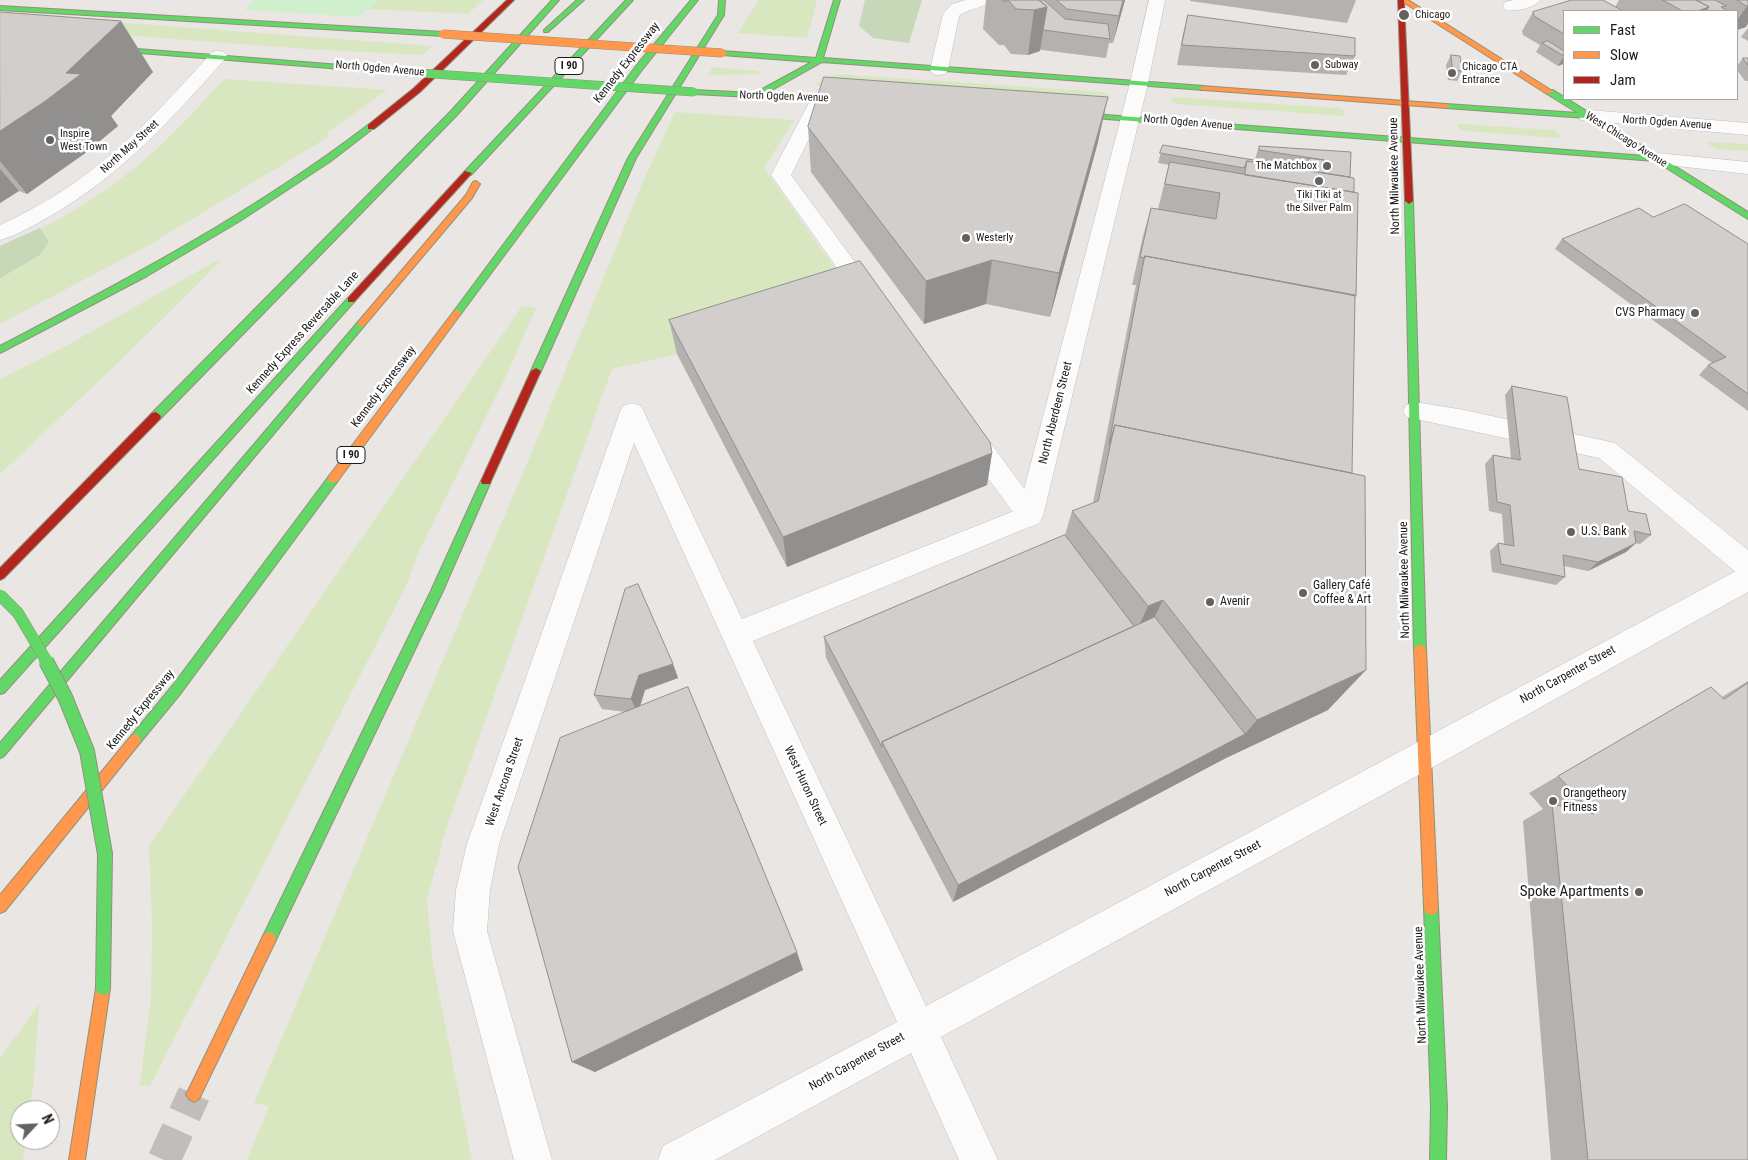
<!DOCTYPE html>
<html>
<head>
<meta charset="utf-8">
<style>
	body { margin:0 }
	#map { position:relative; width:1748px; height:1160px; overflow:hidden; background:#e9e6e3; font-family:"Roboto Condensed",sans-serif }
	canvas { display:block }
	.legend { position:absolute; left:1563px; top:10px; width:175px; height:90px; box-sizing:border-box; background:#fff; border:1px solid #a4a4a4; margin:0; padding:6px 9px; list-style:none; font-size:15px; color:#1b1b1b }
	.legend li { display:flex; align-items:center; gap:10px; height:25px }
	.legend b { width:25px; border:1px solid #a4a4a4 }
	.north { position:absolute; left:10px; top:1100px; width:50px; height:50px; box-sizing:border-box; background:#fff; border:1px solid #a4a4a4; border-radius:50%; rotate:65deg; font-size:14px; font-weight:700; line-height:20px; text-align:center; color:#1b1b1b }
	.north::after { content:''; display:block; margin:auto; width:18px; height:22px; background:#636261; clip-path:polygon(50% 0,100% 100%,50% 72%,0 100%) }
</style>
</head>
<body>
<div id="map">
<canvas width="1748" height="1160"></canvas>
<ul class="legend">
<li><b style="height:6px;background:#63d668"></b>Fast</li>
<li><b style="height:6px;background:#ff974d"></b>Slow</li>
<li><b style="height:6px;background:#b3261e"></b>Jam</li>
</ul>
<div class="north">N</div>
</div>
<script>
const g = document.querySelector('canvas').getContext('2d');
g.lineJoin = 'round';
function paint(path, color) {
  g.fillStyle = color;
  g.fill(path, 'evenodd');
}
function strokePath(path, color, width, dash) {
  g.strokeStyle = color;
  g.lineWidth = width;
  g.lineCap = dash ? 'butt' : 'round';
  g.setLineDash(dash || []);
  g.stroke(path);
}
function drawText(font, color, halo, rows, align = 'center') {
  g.font = font + ' "Roboto Condensed",sans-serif';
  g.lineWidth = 5;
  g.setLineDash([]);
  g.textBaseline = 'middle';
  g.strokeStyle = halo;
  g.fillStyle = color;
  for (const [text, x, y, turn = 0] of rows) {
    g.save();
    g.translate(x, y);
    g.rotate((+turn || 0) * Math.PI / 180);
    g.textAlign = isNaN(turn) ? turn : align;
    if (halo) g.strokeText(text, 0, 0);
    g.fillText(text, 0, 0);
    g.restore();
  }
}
const grass = new Path2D(`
	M380,0H483L468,14L368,9Z
	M759,0H817L807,38L738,33Z
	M88,20L432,46L423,55L307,49L0,26Z
	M713,67L757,71L763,74L708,75Z
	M835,74L1103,92L1110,96C1110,102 1107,103 1101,105L813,85Z
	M226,79L387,90L326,134L330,136L144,248L0,324V248C61,222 122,184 169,137C187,120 203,102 219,84Z
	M1173,97L1339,108L1346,112L1343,116L1176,104L1172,102L1171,100Z
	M675,112L794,120L764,168L855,297L677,354L612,369L446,829L427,900L433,964L472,1160H247L269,1106L254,1103L533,449L642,184Z
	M1459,124L1555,130L1561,136L1557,138L1466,131L1458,128L1457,126Z
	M1705,142L1748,144V151L1717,149Z
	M216,261L220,262L120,361L0,474V379L64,347Z
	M522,306L536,308L507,374L419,551L407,584L150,1086L140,1085L151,997L152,926L149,846Z
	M39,1004L34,1079L30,1110H20V1140H26L23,1160H0V1058Z`);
const forest = new Path2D(`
	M865,0H922L909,43L873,38L859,26Z
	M40,228L49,242L40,255L0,278V246Z`);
const park = new Path2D(`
	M254,0H380L358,17L244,10Z`);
const highwayTunnel = new Path2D(`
	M164,1160L194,1094`);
const lane = new Path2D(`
	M820,93L827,95L829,99L791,175L879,295L876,300L868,302L860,300L771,175L811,99L813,95Z
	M1415,402L1464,410L1615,443L1748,550V577L1738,574L1599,458L1406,417L1403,411L1406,405Z
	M969,424L978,426L1039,509L1043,516L1039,523L1030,527L1021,523L960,440L957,433L960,426Z`);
const street = new Path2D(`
	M966,0H990C984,9 968,8 959,16L948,70L945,74L939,75L933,74L930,70L943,14L952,4Z
	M1149,0H1165L1148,83L1043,516L1039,523L753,641L926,1006L1738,570L1748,566V592L1435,766L941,1037L998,1160H959L911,1053L715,1160H658L663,1146L897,1022L634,443L499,844L490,890L487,931L552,1160H514L453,931L456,890L467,844L620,412L623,406L632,403L641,406L742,619L1019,509L1130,83Z
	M1514,0H1540C1535,8 1514,12 1505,10L1503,6L1505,2Z
	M218,51L224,52L227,56L224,60C171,120 122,174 52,215C36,224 18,235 0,240V225C92,183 146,126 212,52Z
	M1588,110L1748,123V135L1581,120L1579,116L1581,112Z
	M1657,153L1748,162V174L1650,163L1647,159L1650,155Z`);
const fast = new Path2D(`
	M552,0H559L457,115L160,419H152L151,416L152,413L451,111Z
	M577,0H584L548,32H544V30Z
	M626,0H633L471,175H465V171Z
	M691,0H698L642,70L460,315H454V311L636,66Z
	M719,0H725L724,15L636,158L541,371L536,374L533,373L531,371L628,158L718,15Z
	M834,0H840L823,58L1204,86L1208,88L1204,90L822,62L765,94L855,99H858V103L758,98L754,99L751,97L694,94L690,92L694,90L755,93L812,62L722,55L718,53L722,51L816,58Z
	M0,6L443,32L447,34L443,36L0,10Z
	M99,46L405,70L409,72L405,74L102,50H99Z
	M1547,90H1553L1748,212V219L1655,161L1067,116L1063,114L1067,112L1646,156L1586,118L1446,108L1442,106L1446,104L1578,113L1547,94Z
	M368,125L375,127L331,161L240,221L147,276L0,353V346C128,279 253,213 368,125Z
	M1409,198L1413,201L1426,650L1424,654L1420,655L1416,654L1414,650L1405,201Z
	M351,297L354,298V302L4,693L0,694V680L348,298Z
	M361,321L364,322V326L4,756L0,758V743L358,322Z
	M333,475L338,479L337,482L181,693L139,744L135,746L131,744L129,740L131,736L173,685L329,476Z
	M486,477L491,481L442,593L274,944L269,946L264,944L262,939L264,934L430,593L481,481Z
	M1431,901L1436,903L1438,908L1447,1107L1446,1160H1430L1431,1107L1424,908L1426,903Z`);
const slow = new Path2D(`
	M1400,0H1408L1554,92L1547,94Z
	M1201,86L1446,104L1450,106L1446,108L1204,90H1201Z
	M476,181L480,184L472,198L364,326H358V322L466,195L473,182Z
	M457,310L460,311V315L337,482H329L328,479L329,476L454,311Z
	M1420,645L1424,646L1426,650L1438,908L1436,913L1431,915L1426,913L1424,908L1414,650L1416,646Z
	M135,734L139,736L141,740L139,744L5,911L0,913V895L131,736Z
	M269,932L274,934L276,939L274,944L199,1099L194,1102L189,1099L186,1094L189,1089L264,934Z
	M103,981L108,983L110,988L85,1160H69L96,988L98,983Z`);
const jam = new Path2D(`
	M507,0H514L420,92L374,129H368V125L414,88Z
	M1398,0H1404L1413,201L1409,204L1405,201Z
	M465,171L472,173L354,302H348V298Z
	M536,368L541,371L491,481L490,484H482L481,481L531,371Z
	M156,412L161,416L160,419L4,578L0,580V568L152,413Z`);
const fastBridgeFar2 = new Path2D(`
	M405,72L694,92`);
const fastBridgeFar1 = new Path2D(`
	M0,595L18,613L47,662`);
const fastBridge = new Path2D(`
	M46,661L65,697L87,751L105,854L103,988`);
const slowBridge = new Path2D(`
	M443,34L722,53`);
const wall = new Path2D(`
	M986,0H1125L1113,43H1109L1106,58L1042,50L1041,49L1040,51L1028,55L1011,54L1004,45H999L983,29Z
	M1190,0H1356L1347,23L1190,1Z
	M1619,0H1748V25L1747,24L1746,27L1737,30V11H1564V63L1563,64L1558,66L1536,52L1540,45L1523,35L1522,31L1533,12L1615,7Z
	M0,12L153,72L111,116L118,126L84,154L27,194L19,191L0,203Z
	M1188,15L1355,56L1346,75L1177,65L1183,34Z
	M1748,28V41L1741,37Z
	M1451,55L1462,71L1457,81L1448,80L1446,65Z
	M1743,58H1748V81H1745L1737,70V66Z
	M808,127L1098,142L1050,317L986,304L924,324L811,172Z
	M1163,145L1255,160L1256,156L1259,146L1351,152L1350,177L1354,192L1356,296L1355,298L1328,710L1226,758L953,902L826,658L824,637L1065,535L1072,511L1093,503L1136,285H1132L1143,236L1151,208L1158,209L1169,165L1158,163Z
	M1653,217L1748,244V411L1699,375L1708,365L1712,363L1555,249L1562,239Z
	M669,320L992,453L987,485L787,567L677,354Z
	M1512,386L1579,469L1628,511L1651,535L1640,544L1636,543L1626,552L1588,571L1564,566L1565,577L1556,585L1492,572L1490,551L1498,543L1504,544L1502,514L1489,511L1485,464L1493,455L1511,459L1505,395Z
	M673,664L678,678L645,690L640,706L803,970L595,1072L572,1062L626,712L602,709L594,695Z
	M1748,681V1160H1551L1523,821L1543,809L1529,793L1558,776L1722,697Z`);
const shadedWall = new Path2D(`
	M1123,0H1125L1113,43L1119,16Z
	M1748,5V23L1746,27L1737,30V20Z
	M1047,7L1040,51L1028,55L1034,10Z
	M1709,7L1706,11H1697Z
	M121,21L153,72L111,116L118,126L84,154L27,194L0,161V131L66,73Z
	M1564,56V63L1563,64L1558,66Z
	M1108,97L1098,142L1050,317L1059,273Z
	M0,169L19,191L0,203Z
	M992,260L986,304L924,324L926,281Z
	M992,453L987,485L787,567L783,537Z
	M1636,543L1626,552L1588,571L1598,562Z
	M1163,600L1141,644L1128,650L1148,606Z
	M673,664L678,678L645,690L638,713L631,699L639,675Z
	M1366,670L1328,710L1226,758L953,902L958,885L1245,734L1257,720Z
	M797,952L803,970L595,1072L572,1062Z`);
const building = new Path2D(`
	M1002,0H1039L1047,7L1034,10L1016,9L1009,1H1003Z
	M1039,0H1044L1065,19L1108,24L1110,39L1044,30H1043L1047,7Z
	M1057,0H1123L1119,16L1067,9Z
	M1572,0H1603L1623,11H1564V34L1534,16L1533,12Z
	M1663,0H1696L1709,7L1697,11H1683Z
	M1696,0H1715L1726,6L1721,7L1728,11H1706L1709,7Z
	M1737,0H1748V5L1747,6Z
	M0,12L121,21L66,73L81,74L44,102L0,131Z
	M1188,15L1355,38V56L1182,45Z
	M1548,41L1564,51V56L1542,43Z
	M1451,55L1460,56L1462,71L1453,70Z
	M1743,58H1748V65Z
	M824,77L1108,97L1059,273L992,260L926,281L808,127Z
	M1163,145L1308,169L1309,158L1324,160L1259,150V146L1351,152L1350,177L1247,161L1244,168L1160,153Z
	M1247,161L1354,178V192L1245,175Z
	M1170,162L1358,193L1356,296L1145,256V258L1140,257L1151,208L1216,219L1220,193L1165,184Z
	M1685,204L1748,244V394L1708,365L1726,357L1562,239L1639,208L1653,217Z
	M1145,256L1355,295L1352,473L1115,425L1109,444Z
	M860,261L990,442L992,453L783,537L669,320Z
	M1512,386L1567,397L1579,469L1622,477L1628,511L1646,514L1651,535L1634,531L1636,543L1598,562L1563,555L1565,577L1501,564L1498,543L1514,546L1510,505L1497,502L1493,455L1520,460Z
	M1115,425L1365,476L1366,670L1257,720L1163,600L1148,606L1072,511L1098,501Z
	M1065,535L1134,626L882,742V747L824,637Z
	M638,584L673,664L639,675L631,699L594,695L625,589Z
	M1155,617L1245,734L958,885L882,742Z
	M1748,683V1160H1588L1552,804L1594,814L1558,776L1711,687L1724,699Z
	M688,687L797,952L572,1062L518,867L560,738Z`);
const markers = [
	[1404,15,6,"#636261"],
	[1315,65,5,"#636261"],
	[1452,73,5,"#636261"],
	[50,140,5,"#636261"],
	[1327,166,5,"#636261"],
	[1319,181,5,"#636261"],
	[966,238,5,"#636261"],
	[1695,313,5,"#636261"],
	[1571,532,5,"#636261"],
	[1303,593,5,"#636261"],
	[1210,602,5,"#636261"],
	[1553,801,5,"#636261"],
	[1639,892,5,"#636261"]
];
const farPoinames = [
	["Chicago",1415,15],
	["Subway",1325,65],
	["Chicago CTA",1462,67],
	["Entrance",1462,80],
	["Inspire",60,134],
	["West Town",60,147],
	["The Matchbox",1317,166,"right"],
	["Tiki Tiki at",1319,195,"center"],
	["the Silver Palm",1319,208,"center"],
	["Westerly",976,238]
];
const shields = [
	[569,66,28],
	[351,455,28]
];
const shieldNames = [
	["I 90",569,66],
	["I 90",351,455]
];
const farStreetnames = [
	["North Ogden Avenue",380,69,5],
	["North Ogden Avenue",784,97,2],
	["North Ogden Avenue",1188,123,5],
	["North Ogden Avenue",1667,123,4],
	["West Chicago Avenue",1626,140,32],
	["North May Street",130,147,-42]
];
const streetNames = [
	["Kennedy Expressway",627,63,-52],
	["North Milwaukee Avenue",1395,176,-91],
	["Kennedy Express Reversable Lane",303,333,-48],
	["Kennedy Expressway",384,387,-53],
	["North Aberdeen Street",1056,413,-76],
	["North Milwaukee Avenue",1405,580,-91],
	["North Carpenter Street",1568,675,-29],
	["Kennedy Expressway",141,710,-51],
	["West Ancona Street",505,782,-71],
	["West Huron Street",805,786,65],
	["North Carpenter Street",1213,869,-28],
	["North Milwaukee Avenue",1421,985,-92],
	["North Carpenter Street",857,1062,-29]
];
const poiNames = [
	["CVS Pharmacy",1685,313,"right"],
	["U.S. Bank",1581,532],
	["Gallery Café",1313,586],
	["Coffee & Art",1313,600],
	["Avenir",1220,602],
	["Orangetheory",1563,794],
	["Fitness",1563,808]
];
const nearPoinames = [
	["Spoke Apartments",1629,892]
];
paint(grass, '#d9e7c1');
paint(forest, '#c6d8b8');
paint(park, '#d0f0cd');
strokePath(highwayTunnel, '#c0bdbb', 33, [33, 17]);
strokePath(lane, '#c2c1bf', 1);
strokePath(street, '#c2c1bf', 1);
strokePath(fast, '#93917c', 2);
strokePath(slow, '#93917c', 2);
strokePath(jam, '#93917c', 2);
paint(lane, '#fcfbfb');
paint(street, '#fcfbfb');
paint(fast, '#63d668');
paint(slow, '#ff974d');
paint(jam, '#b3261e');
strokePath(fastBridgeFar2, '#93917c', 9, []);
strokePath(fastBridgeFar1, '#93917c', 12, []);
strokePath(fastBridge, '#93917c', 16, []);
strokePath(slowBridge, '#93917c', 9, []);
strokePath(fastBridgeFar2, '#63d668', 8);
strokePath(fastBridgeFar1, '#63d668', 11);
strokePath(fastBridge, '#63d668', 14);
strokePath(slowBridge, '#ff974d', 8);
paint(wall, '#b4b1af');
paint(shadedWall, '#92908f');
paint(building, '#d1cecc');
strokePath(building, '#92908f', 1);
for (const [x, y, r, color] of markers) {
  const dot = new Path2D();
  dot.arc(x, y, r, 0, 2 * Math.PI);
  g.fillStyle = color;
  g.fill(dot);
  strokePath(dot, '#fff', 2);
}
drawText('11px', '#1b1b1b', '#fff', farPoinames, 'left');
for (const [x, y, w] of shields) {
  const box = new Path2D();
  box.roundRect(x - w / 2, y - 8.5, w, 17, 4);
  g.fillStyle = '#fff';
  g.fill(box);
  strokePath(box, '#1b1b1b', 1);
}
drawText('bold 11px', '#1b1b1b', null, shieldNames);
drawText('11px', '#1b1b1b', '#fff', farStreetnames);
drawText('12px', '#1b1b1b', '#fff', streetNames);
drawText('12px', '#1b1b1b', '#fff', poiNames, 'left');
drawText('15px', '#1b1b1b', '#fff', nearPoinames, 'right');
</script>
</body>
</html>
